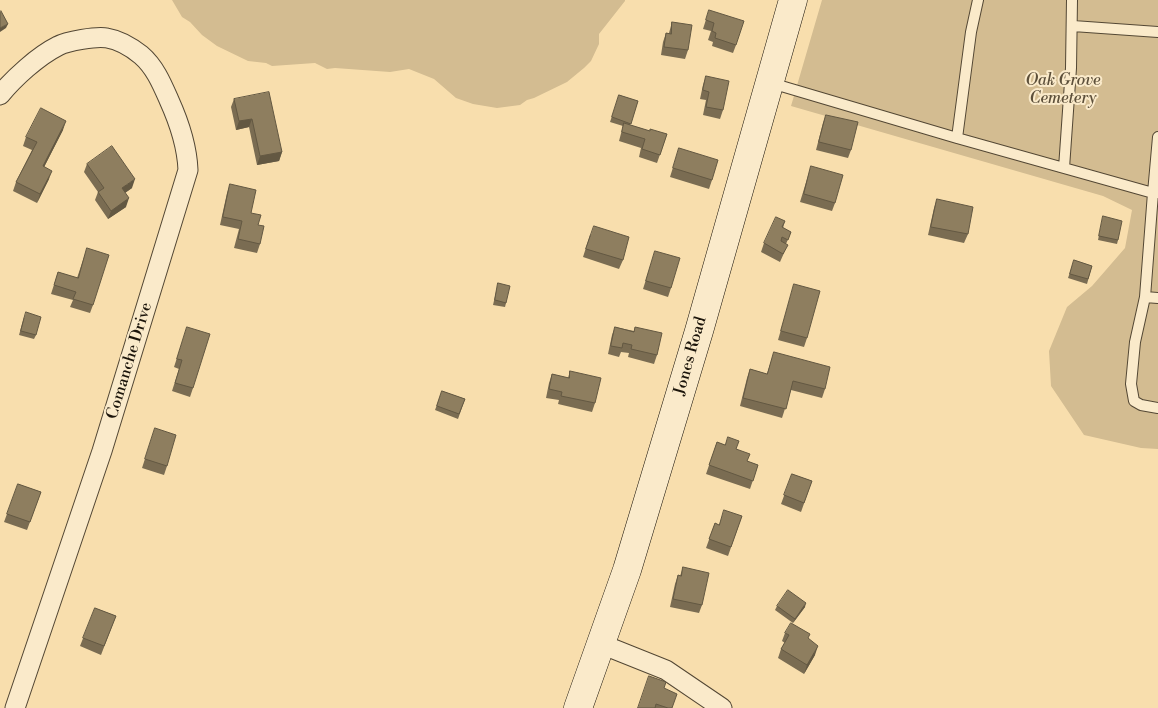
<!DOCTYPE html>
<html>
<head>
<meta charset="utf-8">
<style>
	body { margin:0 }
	canvas { display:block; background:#f8dead }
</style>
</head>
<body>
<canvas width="1158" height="708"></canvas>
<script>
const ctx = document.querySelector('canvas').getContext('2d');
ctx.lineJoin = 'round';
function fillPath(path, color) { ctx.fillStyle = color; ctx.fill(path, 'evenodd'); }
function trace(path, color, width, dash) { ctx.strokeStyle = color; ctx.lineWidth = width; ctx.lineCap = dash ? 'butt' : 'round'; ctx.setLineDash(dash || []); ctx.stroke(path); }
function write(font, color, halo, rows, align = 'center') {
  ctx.font = font + ' "Libre Bodoni",serif'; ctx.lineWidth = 4; ctx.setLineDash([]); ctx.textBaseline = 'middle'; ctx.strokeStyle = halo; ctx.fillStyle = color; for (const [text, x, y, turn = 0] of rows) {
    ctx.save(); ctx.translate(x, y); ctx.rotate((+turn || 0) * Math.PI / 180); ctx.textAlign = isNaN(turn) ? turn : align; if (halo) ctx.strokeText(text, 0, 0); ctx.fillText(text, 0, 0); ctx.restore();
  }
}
fillPath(new Path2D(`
	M172,0h453v1l-26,33v10l-8,17 -7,7 -17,14 -33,16 -7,2 -7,5 -23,3 -24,-4 -17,-6 -22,-19 -25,-10 -19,3 -55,-4 -8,1 -12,-6 -43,3 -6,-3 -18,-2 -31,-15 -15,-11 -12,-13 -8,-5z
	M822,0h336v449l-17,-1 -57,-13 -33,-49 -2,-35 18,-44 25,-21 33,-38 7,-38 -29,-14 -312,-90z`), '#d3bc91');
const lane = new Path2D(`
	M978,0l-7,32 -14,106 196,55 -8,104 -10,45 -4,42 3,17 7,4 17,3
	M1073,26l85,6
	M771,83l186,55
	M1064,168l7,-100 1,-68
	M1157,193h-4l5,-56
	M1145,297l13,1`);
const street = new Path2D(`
	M0,95c14,-17 38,-39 58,-49 9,-5 39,-10 49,-8 12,2 24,9 34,17 14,12 21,29 28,45 10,22 18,45 19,70l-86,281 -87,257
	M601,644l65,26 56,38`);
const secondary = new Path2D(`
	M578,708l49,-138 72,-239 94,-331`);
trace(lane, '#534734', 12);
trace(street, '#534734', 21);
trace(secondary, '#1c150b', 29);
trace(lane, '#faeaca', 10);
trace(street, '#faeaca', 19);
trace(secondary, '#faeaca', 28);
fillPath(new Path2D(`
	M709,10l27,35 -3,8 -21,-7 1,-4 -5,-2 3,-9 -8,-2z
	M672,22l16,28 -3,9 -24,-4 2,-13 3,-9h3z
	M706,76l17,34 -3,9 -17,-4 3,-15 -6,-1 3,-14z
	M619,95l19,6 -8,24 20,6 17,3 -10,29 -18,-6 2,-9 -22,-7 4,-15 -13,-4z
	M234,99l48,53 -3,9 -22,4 -8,-38 -13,3 -5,-23z
	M826,115l25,35 -3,8 -32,-8 7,-27z
	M63,130l-19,37 5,12 -12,24 -24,-12 3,-9 16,-32 -9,-4 3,-9z
	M679,148l33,32 -3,9 -39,-12z
	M87,164l45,24 -7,5 1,14 -18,12 -13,-19 3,-8 -14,-20z
	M811,166l24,37 -3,8 -32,-9z
	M230,184l28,41 2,19 -3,9 -23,-5 5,-19 -19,-4 7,-32z
	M937,199l31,35 -4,9 -36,-8 6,-27z
	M1103,216l15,24 -1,4 -19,-4z
	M785,221l-2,7 8,4 -5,12 -2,9 -4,9 -19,-10 3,-9z
	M590,235l33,25 -4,9 -36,-12z
	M87,248l6,57 -3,8 -20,-6 3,-7 -22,-6 7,-22 19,6z
	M655,251l16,37 -3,9 -25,-8z
	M1074,260l18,6 -5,18 -19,-6z
	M498,283l8,20 -1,4 -12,-2z
	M794,284l13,54 -3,9 -26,-7z
	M24,317l12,18 -2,4 -15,-4z
	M187,327l6,61 -3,9 -18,-6 7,-22 -5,-2z
	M615,327l19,4 1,-4 22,28 -3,9 -26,-7 1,-4 -8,-1 -2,5 -11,-3 4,-19z
	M774,352l51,37 -3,9 -31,-8 -9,28 -42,-12 7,-28 3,-9 17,5z
	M570,371l25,32 -3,9 -34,-8 1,-4 -13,-2 3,-15 3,-9 16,4z
	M442,391l23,8 -7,20 -23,-9z
	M155,428l12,38 -3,9 -22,-7z
	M717,442l19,7 11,12 11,4 -8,24 -44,-15z
	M792,474l20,7 -11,31 -20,-8z
	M18,484l23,8 -14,38 -23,-8z
	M742,516l-14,40 -22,-8 9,-25 4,2z
	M683,567l19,38 -3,8 -29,-6 5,-23 3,-9 2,1z
	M777,606l28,1 -12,16 -18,-13z
	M95,608l21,8 -15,39 -21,-9z
	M785,633l24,6 6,16 -11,19 -26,-16 3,-9 4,-6 -3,-2z
	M664,688l8,20h-34z`), '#7a6c52');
fillPath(new Path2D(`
	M8,24l-2,4 -6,4v-4z
	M252,119l-3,8 -13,3 3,-9z
	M66,121l-3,9 -23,45 3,-9z
	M282,152l-3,9 -22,4 3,-9z
	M52,171l-3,8 -12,24 3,-9z
	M135,179l-3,9 -13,9 3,-9z
	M129,198l-3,9 -18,12 3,-8z
	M806,603l-1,4 -12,16 2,-4z
	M818,646l-3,9 -11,19 3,-9z`), '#635842');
const building = new Path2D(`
	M709,10l35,11 -8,24 -21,-7 1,-5 -4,-2 2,-8 -8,-3z
	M1,11l7,13 -8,4v-16z
	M672,22l20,3 -4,25 -24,-3 2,-14 5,1z
	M706,76l23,5 -6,29 -17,-3 3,-15 -6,-2z
	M269,92l13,60 -22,4 -8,-37 -13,2 -5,-22z
	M619,95l19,6 -7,23 -19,-7z
	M41,108l25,13 -23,45 9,5 -12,23 -24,-12 21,-40 -11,-5z
	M826,115l32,7 -7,28 -32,-8z
	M624,123l26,8v-2l17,5 -7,21 -18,-6 3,-10 -23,-7z
	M112,146l23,33 -13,9 7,10 -18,13 -13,-19 6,-4 -17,-24z
	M679,148l39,12 -6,20 -39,-12z
	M811,166l32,9 -8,28 -31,-9z
	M230,184l26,6 -5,23 10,2 -3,10 6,1 -4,18 -22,-5 4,-18 -19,-4z
	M937,199l36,8 -5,27 -37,-7z
	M1103,216l19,5 -4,19 -19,-4z
	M776,217l9,4 -3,6 9,5 -3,8 -6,-3 -1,4 7,4 -5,9 -19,-11z
	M594,226l35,11 -6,23 -37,-11z
	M87,248l22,7 -16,50 -20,-6 3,-7 -22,-7 4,-13 20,6z
	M655,251l25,7 -9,30 -25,-7z
	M1074,260l18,6 -4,13 -18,-5z
	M498,283l12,3 -4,17 -11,-3z
	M794,284l26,7 -13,47 -26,-7z
	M26,312l15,5 -5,18 -15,-4z
	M187,327l23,7 -17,54 -18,-5 7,-23 -5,-1z
	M615,327l19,5 1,-5 27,6 -5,22 -26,-6 1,-4 -9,-2 -1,5 -11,-2z
	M774,352l56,15 -5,22 -32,-8 -7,28 -43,-11 7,-29 17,5z
	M570,371l31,7 -6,25 -34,-7 1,-4 -13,-3 3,-15 17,4z
	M442,391l23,8 -6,15 -22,-8z
	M155,428l21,7 -9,31 -22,-7z
	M728,437l11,4 -3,8 14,5 -3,7 11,4 -5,16 -44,-16 8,-23 8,3z
	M792,474l20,7 -8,22 -20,-8z
	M18,484l23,8 -11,30 -23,-8z
	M724,510l18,6 -11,31 -22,-8 6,-16 4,2z
	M683,567l26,6 -7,32 -29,-6 5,-24 3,1z
	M788,590l18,13 -11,16 -18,-13z
	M95,608l21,8 -12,30 -21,-8z
	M791,623l19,11 -2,4 10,8 -11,19 -26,-16 8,-14 -4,-2z
	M649,676l17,6 -2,6 13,6 -5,14h-4l-12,-4 -1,4h-17z`);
fillPath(building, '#8e7e5f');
trace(building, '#635842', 1);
write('italic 16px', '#5c4f3a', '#faeaca', [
	["Oak Grove",1063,81],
	["Cemetery",1063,99]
]);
write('16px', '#1c150b', '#faeaca', [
	["Jones Road",691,356,-74],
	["Comanche Drive",130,361,-73]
]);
</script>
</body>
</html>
